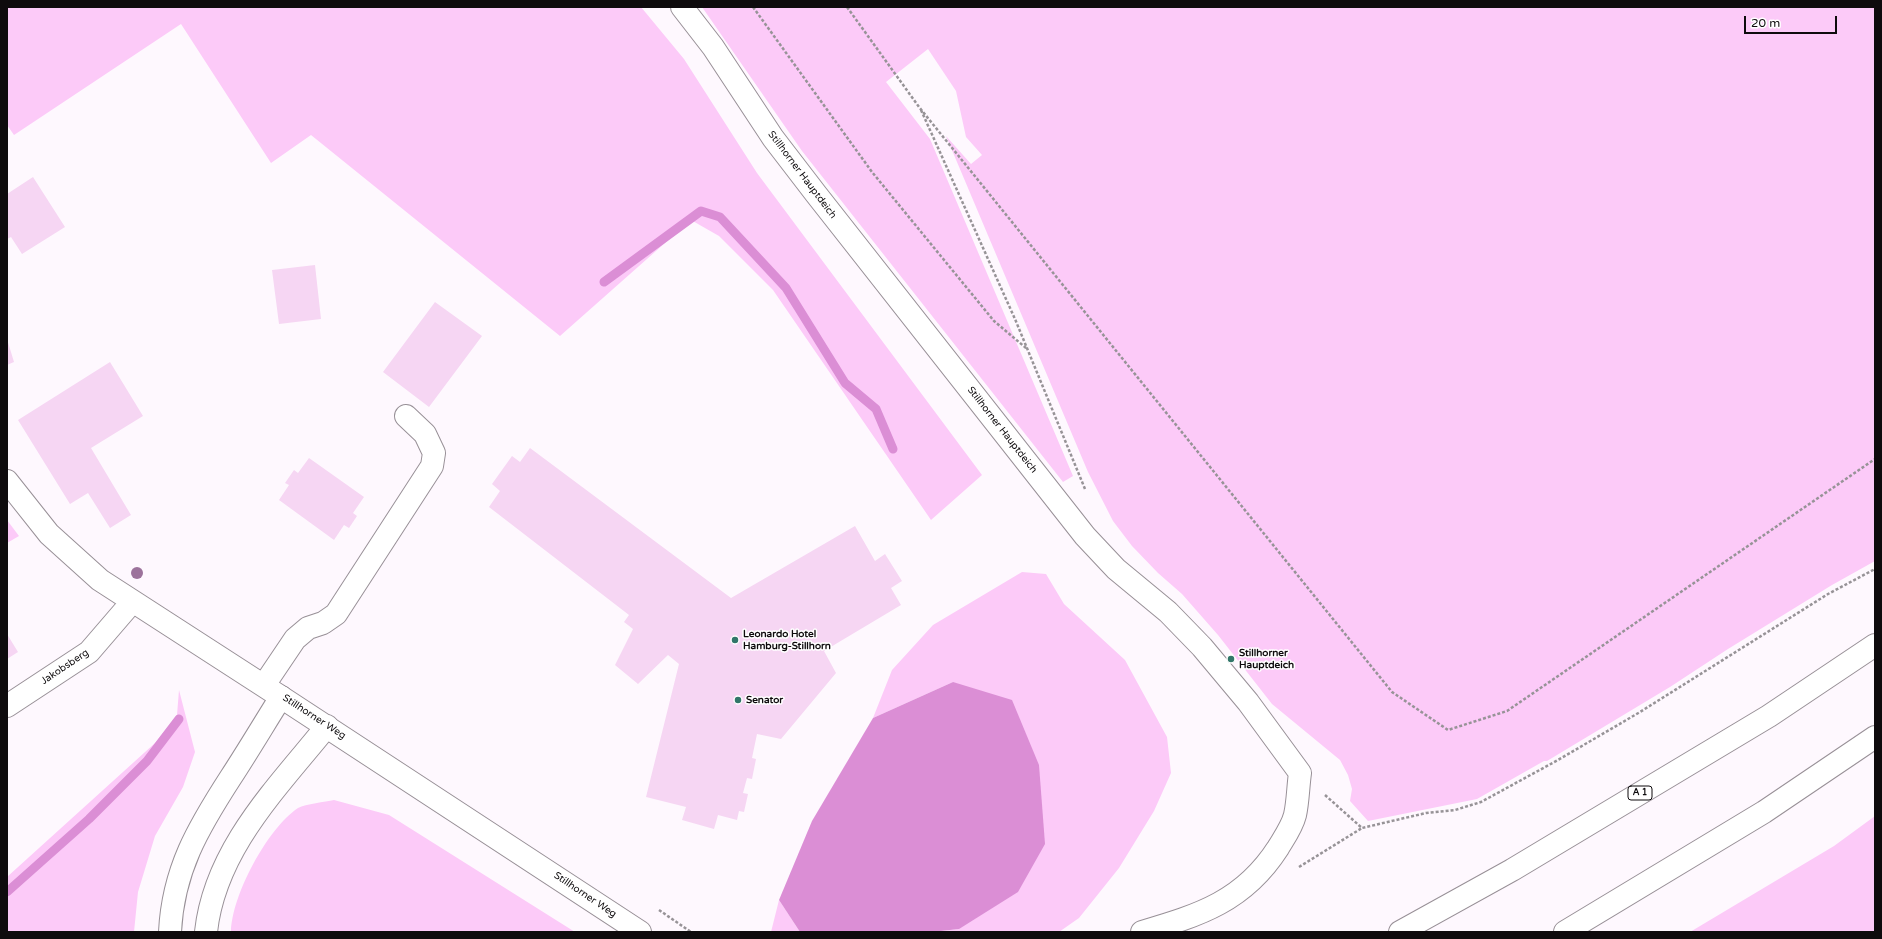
<!DOCTYPE html>
<html>
<head>
<meta charset="utf-8">
<style>
	body { margin:0 }
	#map { position:relative; width:1882px; height:939px; overflow:hidden; background:#fef8fe; font-family:"Varela Round",sans-serif }
	canvas { display:block }
	.frame { position:absolute; inset:0; border:8px solid #0e0b0d; pointer-events:none }
	.scale { position:absolute; left:1744px; top:16px; width:93px; height:18px; box-sizing:border-box; border:2px solid #0e0b0d; border-top:0; padding-left:5px; font-size:12px; line-height:14px; white-space:nowrap; color:#0e0b0d; -webkit-text-stroke:3px #fff; paint-order:stroke }
</style>
</head>
<body>
<div id="map">
<canvas width="1882" height="939"></canvas>
<div class="frame"></div>
<div class="scale">20 m</div>
</div>
<script>
const ctx = document.querySelector('canvas').getContext('2d');
ctx.lineJoin = 'round';
function fillPath(path, color) { ctx.fillStyle = color; ctx.fill(path, 'evenodd'); }
function trace(path, color, width, dash) { ctx.strokeStyle = color; ctx.lineWidth = width; ctx.lineCap = dash ? 'butt' : 'round'; ctx.setLineDash(dash || []); ctx.stroke(path); }
function write(font, color, halo, rows, align = 'center') {
  ctx.font = font + ' "Varela Round",sans-serif'; ctx.lineWidth = 3; ctx.setLineDash([]); ctx.textBaseline = 'middle'; ctx.strokeStyle = halo; ctx.fillStyle = color; for (const [text, x, y, turn = 0] of rows) {
    ctx.save(); ctx.translate(x, y); ctx.rotate((+turn || 0) * Math.PI / 180); ctx.textAlign = isNaN(turn) ? turn : align; if (halo) ctx.strokeText(text, 0, 0); ctx.fillText(text, 0, 0); ctx.restore();
  }
}
fillPath(new Path2D(`
	M7,7h634l43,52 73,114 225,302 -51,45 -158,-230 -54,-54 -28,-16 -131,116 -249,-201 -40,28 -90,-139 -167,111 -7,-10z
	M702,7h1173v554l-43,24 -104,64 -58,38 -123,74h-3l-67,38 -109,22 -18,-20 2,-12 -4,-14 -8,-15 -68,-56 -54,-69 -36,-41 -24,-21 -26,-27 -19,-25 -25,-49 -142,-336 25,28 11,-9 -16,-18 -10,-46 -28,-42 -42,33 44,57 143,337 -10,6 -261,-331z
	M7,520l12,16 -12,7z
	M1022,572l24,2 18,30 61,56 42,77 4,36 -17,38 -35,57 -40,50 -20,14h-127l27,-3 -6,-247 -80,36 19,-48 41,-45z
	M179,690l16,62 -12,35 -28,49 -17,56 -4,40h-127v-55l148,-134 22,-28z
	M334,800l55,15 186,117h-344c1,-37 36,-103 67,-124 8,-4 27,-6 36,-8z
	M1875,816v116h-185l144,-86z
	M779,900l21,32h-29z`), '#fccaf8');
fillPath(new Path2D(`
	M953,682l59,18 27,65 6,79 -27,48 -59,37 -27,3h-132l-21,-32 33,-79 61,-103z`), '#db8ed5');
trace(new Path2D(`
	M604,282l97,-71 19,6 66,71 59,95 31,26 17,40
	M7,892l82,-73 58,-58 32,-42`), '#db8ed5', 9);
fillPath(new Path2D(`
	M33,177l32,50 -43,27 -11,-17 -4,2v-45z
	M315,265l6,54 -42,5 -7,-54z
	M435,302l47,34 -53,71 -46,-35z
	M7,339l7,23 -7,3z
	M110,362l33,54 -52,32 40,67 -21,13 -22,-35 -18,11 -52,-84z
	M530,448l201,150 124,-72 20,35 10,-7 17,27 -11,7 10,17 -77,46 12,22 -55,66 -24,-5 -5,24 4,1 -4,20 -5,-1 -4,15 5,1 -4,18 -5,-1 -2,9 -19,-5 -4,14 -32,-9 4,-13 -40,-10 33,-133 -11,-9 -30,29 -23,-19 18,-36 -9,-7 5,-7 -140,-108 11,-16 -8,-7 20,-28 8,6z
	M309,458l55,39 -11,16 4,3 -8,12 -5,-3 -10,15 -55,-40 10,-15 -4,-2 9,-13 4,3z
	M7,634l11,18 -11,7z`), '#f6d6f3');
const minor = new Path2D(`
	M682,7l31,40 60,91 43,56 269,342 31,33 52,43 34,35 46,55 52,71c-2,14 -2,29 -5,42 -3,12 -11,23 -17,33 -34,53 -78,67 -136,84
	M7,481l42,53 51,46 181,117
	M264,685l31,-46 13,-11 15,-5 13,-9 96,-148 2,-13 -9,-19 -19,-18
	M7,706l82,-54 43,-50`);
const major = new Path2D(`
	M281,697l359,235`);
const highway = new Path2D(`
	M170,932c3,-62 28,-104 61,-155 17,-26 33,-53 50,-80
	M206,932c9,-83 71,-144 121,-206
	M1400,932l112,-62 257,-154 106,-71
	M1565,932l199,-120 111,-75`);
trace(minor, '#989097', 24);
trace(major, '#989097', 24);
trace(highway, '#989097', 24);
trace(new Path2D(`
	M753,7l119,165 122,149 32,27
	M847,7l72,100 473,585 56,38 59,-19 368,-252
	M921,110l94,209 70,170
	M1325,795l37,33 64,-15 29,-3 26,-8 77,-42 82,-48 188,-118 47,-25
	M1299,867l63,-39
	M659,910l32,22`), '#979397', 2.5, [3, 2]);
trace(minor, '#fff', 22);
trace(major, '#fff', 22);
trace(highway, '#fff', 22);
ctx.fillStyle = '#9c729b';
for (const [x, y] of [
	[137,573]
]) { ctx.beginPath(); ctx.arc(x, y, 6, 0, 2 * Math.PI); ctx.fill(); }
for (const [x, y, r, color] of [
	[735,640,4,"#317669"],
	[1231,659,4,"#317669"],
	[738,700,4,"#317669"]
]) { const dot = new Path2D(); dot.arc(x, y, r, 0, 2 * Math.PI); ctx.fillStyle = color; ctx.fill(dot); trace(dot, '#fff', 1.5); }
for (const [x, y, w] of [
	[1640,793,24]
]) { const box = new Path2D(); box.roundRect(x - w / 2, y - 7, w, 14, 3); ctx.fillStyle = '#fff'; ctx.fill(box); trace(box, '#0e0b0d', 1); }
write('bold 9px', '#0e0b0d', null, [
	["A 1",1640,793]
]);
write('10px', '#0e0b0d', '#fff', [
	["Stillhorner Hauptdeich",802,175,53],
	["Stillhorner Hauptdeich",1002,430,52],
	["Jakobsberg",65,667,-34],
	["Stillhorner Weg",314,717,33],
	["Stillhorner Weg",585,895,34]
]);
write('bold 10px', '#0e0b0d', '#fff', [
	["Leonardo Hotel",743,634],
	["Hamburg-Stillhorn",743,646],
	["Stillhorner",1239,653],
	["Hauptdeich",1239,665],
	["Senator",746,700]
], 'left');
</script>
</body>
</html>
